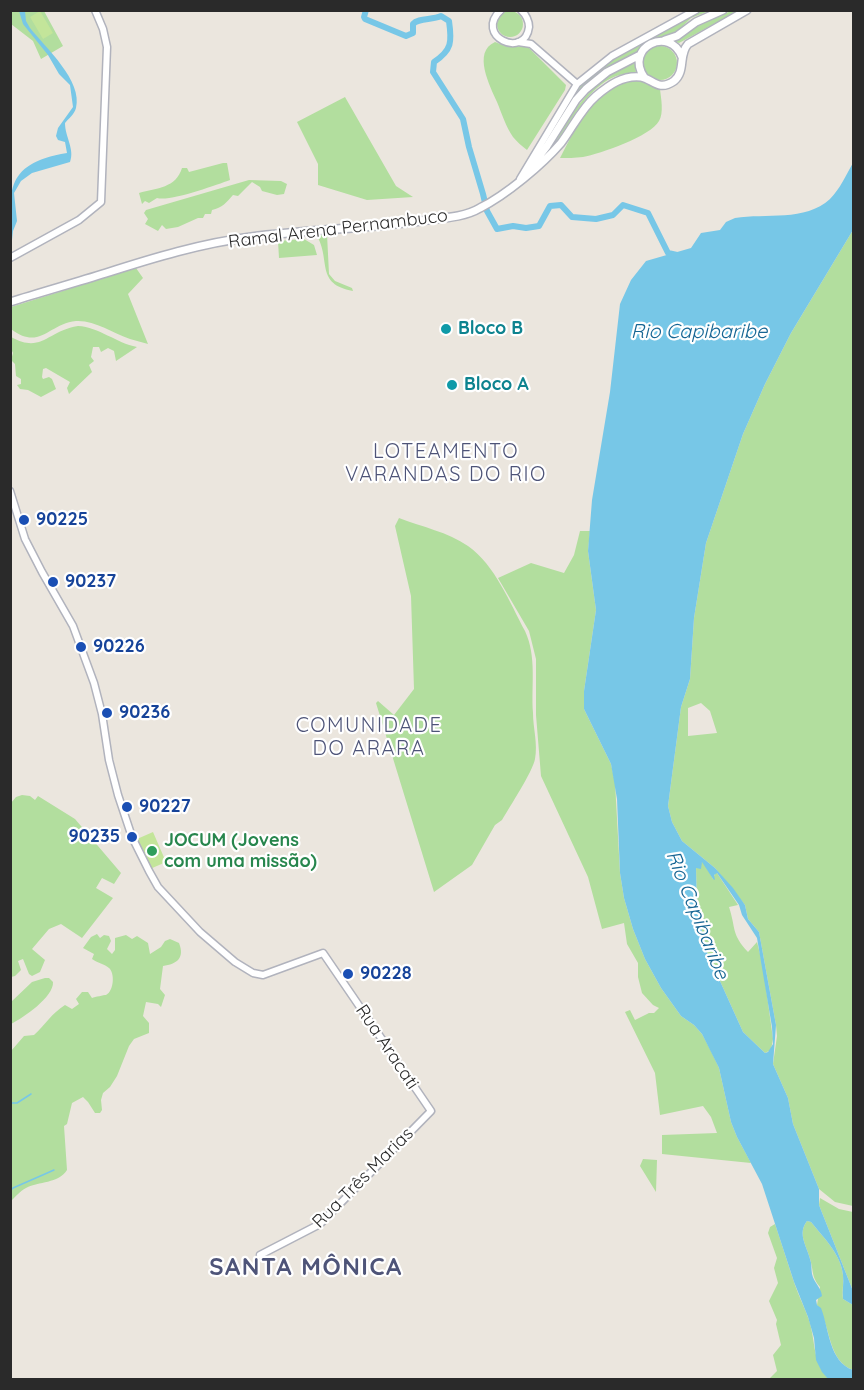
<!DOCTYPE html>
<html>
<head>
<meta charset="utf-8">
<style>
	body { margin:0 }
	#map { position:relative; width:864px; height:1390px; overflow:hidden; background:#ebe6de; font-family:Quicksand,sans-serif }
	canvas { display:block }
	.frame { position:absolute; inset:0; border:12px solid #2a2a2a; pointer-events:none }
</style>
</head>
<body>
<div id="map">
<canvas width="864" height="1390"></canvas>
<div class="frame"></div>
</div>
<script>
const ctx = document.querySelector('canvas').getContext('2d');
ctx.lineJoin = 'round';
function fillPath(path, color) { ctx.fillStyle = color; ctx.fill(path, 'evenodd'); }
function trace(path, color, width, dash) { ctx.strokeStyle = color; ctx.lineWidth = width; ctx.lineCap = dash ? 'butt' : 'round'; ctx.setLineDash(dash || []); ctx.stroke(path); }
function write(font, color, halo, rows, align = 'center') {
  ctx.font = font + ' Quicksand,sans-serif'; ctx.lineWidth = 4.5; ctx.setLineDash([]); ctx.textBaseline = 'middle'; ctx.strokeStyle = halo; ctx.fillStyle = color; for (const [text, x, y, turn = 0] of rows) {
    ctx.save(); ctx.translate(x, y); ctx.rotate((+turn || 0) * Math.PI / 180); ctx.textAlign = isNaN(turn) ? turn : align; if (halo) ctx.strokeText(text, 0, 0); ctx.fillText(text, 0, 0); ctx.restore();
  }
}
fillPath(new Path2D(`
	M497 24a13 13 0 1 1 26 0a13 13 0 1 1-26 0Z
	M11,11h33l19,35 -22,13 -8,-18 -22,-17z
	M698,11h11l-18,7 -12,12 -12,8h-12l-13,7 -4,9 -41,21 -27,27 -21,36 -4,3c10,-16 19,-37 32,-52 32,-36 80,-55 121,-78z
	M732,11h6l-59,32 -3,-1c20,-20 31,-22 56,-31z
	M495,42l13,5 19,-1 39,39 -1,5 -38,60c-5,-4 -10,-8 -14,-13 -7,-10 -11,-23 -16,-35 -7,-16 -25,-50 -2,-60z
	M643 63a17 17 0 1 1 34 0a17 17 0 1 1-34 0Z
	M635,63l1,10c-43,-2 -63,48 -85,77 22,-39 39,-71 84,-87z
	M638,79l22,10c1,9 4,24 -1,32 -8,15 -59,33 -76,36 -8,1 -16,1 -23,1l20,-39 12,-16 24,-18 11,-5z
	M345,97l51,89 17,11 -46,3 -49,-15v-21l-21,-42z
	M223,163h4l3,17c-14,5 -60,22 -73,18l-8,5 -4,-2 -3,3 -3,-11c18,-5 37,-5 43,-25h5l2,4z
	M249,180l32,1 6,3 -3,10 -7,1 -15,-4 -2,-4 -8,-5 -14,14 -5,-1c-6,7 -11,13 -21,15l-1,4h-6l-2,4h-5l-20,9 -12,2 -4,-4 -4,6 -13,-7 3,-5 -4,-6 2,-3z
	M853,230v976l-18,-4 -16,-13 -26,-65 -5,-26 -15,-34 4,-28 -1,-11 -17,-93 -11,-13 -3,-14 -30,-37 -33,-27 -10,-19 -4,-16 13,-99 9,-28 4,-61 12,-75 37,-109 22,-50 26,-51zM701,703l9,8 7,22 -29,3v-28z
	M327,234l2,40 6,7 17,7 1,3c-38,-7 -22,-31 -36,-55z
	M304,239l10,6 3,10 -38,3 -1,-17z
	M136,268l7,10 -15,16 20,50c-6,-2 -12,-3 -18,-5 -18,-6 -35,-19 -54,-18 -28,3 -36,30 -65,8v-22z
	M78,326c21,1 38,17 59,21l-21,14 -2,-10 -6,-3 -7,4 -2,-5h-6l-2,10 3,4 -5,4 3,7 -23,22 -2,-6 3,-6 -24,-14 -3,1 -1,8 1,2 6,-2 3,2 4,10 -15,8 -13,-7 -8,-1 -3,-4 4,-1v-5l-5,-3 -1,-12 -4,-4 2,-7 -2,-4v-12c31,17 36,-6 67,-11z
	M399,518c23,9 49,14 69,28 27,19 42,57 57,85 12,26 6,54 8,82 0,15 5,31 2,46 -2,12 -26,49 -33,61l-7,5 -23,40 -38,27 -58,-189 2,-2 16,14 20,-26 -3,-93 -16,-70z
	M580,531h10l-2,20 8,59 -12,81v18l27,55 4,18 5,91 4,25 9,31 12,30 16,29 20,28 13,9 8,9 9,17 8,17 12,54 6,15 14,26 -89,-9v-19l55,-2 -6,-16 -8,-11 -43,9 -5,-42 -30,-61 5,-2 5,10 14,-7h5l5,-5 -6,-3 -11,-12 -4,-16v-14l-11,-19 -3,-21 -22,6 -14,-52 -47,-101 -5,-61v-56l-7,-28 -31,-53 33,-15 33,10 10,-18z
	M22,795l8,1 5,4 3,-4 37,23 46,54 -7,11 -12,-6 -6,10 17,10 -31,40 -21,-14 -12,5 -17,20 13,11 -5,12 -8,4 -3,-2 -6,-15 -5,2 3,9 -6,6 -4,1v-174l5,-6z
	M702,862h2l9,17 2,-6h2l21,32 -9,2c7,21 2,27 19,45l9,-10 6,24 10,73 -2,11 -6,3 -22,-21 -37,-82 -9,-41 -1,-42z
	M97,934l3,4 4,-3 5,1 2,5 -4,8 5,5 3,-4v-12l11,-3 6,4 5,-3 11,7 2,11 11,-7 4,-6 5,-2 9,4c6,15 -2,21 -16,23l-3,23 5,6 -4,12 -3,-3 -12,-2 -3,14 6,7v10l-15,6 -5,7 -12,30 -7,11 -7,6 -2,7 1,10 -2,3h-5l-7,-11 -5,-5 -11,6 -5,21 -3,2 3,44c-9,14 -28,11 -41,18 -6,3 -11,9 -15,13v-150l13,-15 10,-1c11,-10 18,-22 31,-30l7,4 7,-5 -3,-5 6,-7h6l4,6c3,-1 12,-3 14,-3 8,-4 9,-22 3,-27 -4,-4 -12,-5 -17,-9l2,-5 -11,-6 8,-11z
	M45,978h4l4,4c1,15 -30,36 -42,42v-22l21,-20z
	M643,1159l14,1 -1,32 -16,-26z
	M820,1198l19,11 14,3v79l-34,-86z
	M807,1221l4,1c12,15 30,32 32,53 1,7 -1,15 0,24l10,6v65c-26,-9 -22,-46 -36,-65l3,-18c-9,-11 -6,-15 -10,-28 -3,-13 -13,-25 -3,-38z
	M775,1224c7,20 13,41 20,61 4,12 10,23 14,35 7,22 3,42 20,59l-59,-1 7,-7 -4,-16 8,-10 -5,-21 1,-4 -8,-19 9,-18 -4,-15 3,-10 -9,-25 2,-6z`), '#b2de9e');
fillPath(new Path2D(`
	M40,11l13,22 -10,6 -13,-22z
	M153,832l13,30 -16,7 -13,-30z`), '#c3e59a');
fillPath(new Path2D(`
	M19,11h6l1,10 4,7c16,20 53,53 46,80 -2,7 -7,10 -11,15 0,14 10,26 5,39l-38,11 -11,8 -7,12 3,28 -4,10 -2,18c-1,-55 -10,-85 56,-96l-2,-11 -7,-2 -2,-4 2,-8 15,-21 -3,-22 -11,-11 -11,-19 -25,-31z
	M853,163v67l-62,103 -26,51 -22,50 -37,109 -12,75 -4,61 -9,28 -13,99 4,16 10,19 33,27 18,20 12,17 3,14 11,13 17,93 -3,39 15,34 5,26 26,65v16l34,86v14l-10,-6c-1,-8 1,-16 0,-24 -2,-21 -20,-38 -32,-53l-4,-1c-10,13 0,25 3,38 2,5 1,10 2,15 2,9 9,13 10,22l-6,4 1,5 4,3c8,20 8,54 32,62v9l-24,1 -7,-8 -6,-12 -2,-22 -6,-21 -14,-35 -32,-98 -25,-47 -6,-15 -12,-54 -17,-34 -8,-9 -13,-9 -20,-28 -16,-29 -12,-30 -9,-31 -4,-25 -3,-74 -6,-35 -27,-55v-18l12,-81 -8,-59 4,-51 18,-108 10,-88 11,-24 15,-19 45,-13 10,-15 19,-3 6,-8 9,-4c31,-5 70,4 95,-19 10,-10 16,-24 23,-36zM702,862l11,17 2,1 -1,-5 3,-2 22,32 3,10 15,23 15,89 1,17 -5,8 -3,1 -22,-21 -37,-82 -9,-41 -1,-41 5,1z`), '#77c7e7');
trace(new Path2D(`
	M10,1103h7l14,-9
	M10,1191l3,-3 41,-18`), '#77c7e7', 1.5);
trace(new Path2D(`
	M366,10l-2,7 1,2 41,17 7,-3v-9c5,-6 19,-4 28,-8l8,5c3,21 3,29 -15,41l-1,10 30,47 6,28 14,47 4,17 10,18 16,-3 13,2 13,-2 11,-20 11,-1 11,12 24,2 17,-4 10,-10 25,8 20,40 9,2`), '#77c7e7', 6);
const tertiary = new Path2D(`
	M501,10c-28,26 24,50 28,17 0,-7 -3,-12 -8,-17
	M518,42l13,2 46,40
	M520,179l57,-95 35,-28 84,-46
	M10,258l69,-38 22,-18 6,-155 -4,-18 -8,-19
	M10,491l15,48 17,33 31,54 21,57 8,31 7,46 9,35 14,42 17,34 9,16 42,45 35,30 18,11 10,2 60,-22 108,158 -111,113 -60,31`);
const secondary = new Path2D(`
	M665,40l12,-4 19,-14 27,-12
	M644,77c-20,-30 26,-52 38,-20
	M529,169l18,-23 29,-46 10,-11 21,-17 33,-17
	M10,302c32,-10 64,-19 96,-29 47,-15 96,-30 145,-36 59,-8 118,-8 176,-17 18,-2 38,-3 53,-12 26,-13 62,-43 81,-65 12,-16 20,-34 35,-47 13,-11 27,-21 45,-19 12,2 17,15 33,4 12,-10 4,-26 14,-37l59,-34`);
trace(tertiary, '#b1b3bd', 9);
trace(secondary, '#b1b3bd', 10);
trace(tertiary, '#fff', 6);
trace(secondary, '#fff', 7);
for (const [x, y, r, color] of [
	[446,329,6,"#0f9aa8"],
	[452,385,6,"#0f9aa8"],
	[24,520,6,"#1a4fb4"],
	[53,582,6,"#1a4fb4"],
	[81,647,6,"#1a4fb4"],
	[107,713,6,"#1a4fb4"],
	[127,807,6,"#1a4fb4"],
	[132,837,6,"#1a4fb4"],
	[152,851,6,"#2e9e5b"],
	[348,974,6,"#1a4fb4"]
]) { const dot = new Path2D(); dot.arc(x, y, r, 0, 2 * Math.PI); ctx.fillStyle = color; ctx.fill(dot); trace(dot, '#fff', 2); }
write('18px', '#2a2a2a', '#fff', [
	["Ramal Arena Pernambuco",338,229,-7],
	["Rua Aracati",387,1047,56],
	["Rua Três Marias",363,1178,-45]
]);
write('bold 18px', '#0d838f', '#fff', [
	["Bloco B",458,329],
	["Bloco A",464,385]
], 'left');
write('bold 18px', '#164399', '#fff', [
	["90225",36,520],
	["90237",65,582],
	["90226",93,647],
	["90236",119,713],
	["90227",139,807],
	["90235",120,837,"right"],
	["90228",360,974]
], 'left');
write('bold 18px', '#27864d', '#fff', [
	["JOCUM (Jovens",164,841],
	["com uma missão)",164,862]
], 'left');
write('italic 20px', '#166593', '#fff', [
	["Rio Capibaribe",699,332],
	["Rio Capibaribe",697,915,68]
]);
ctx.letterSpacing = '1.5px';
write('20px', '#4e5478', '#fff', [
	["LOTEAMENTO",446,452],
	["VARANDAS DO RIO",446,475],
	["COMUNIDADE",369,726],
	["DO ARARA",369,749]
]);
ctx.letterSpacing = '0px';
ctx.letterSpacing = '1.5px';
write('bold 24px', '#4e5478', '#fff', [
	["SANTA MÔNICA",306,1268]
]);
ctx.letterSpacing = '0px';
</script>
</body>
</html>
